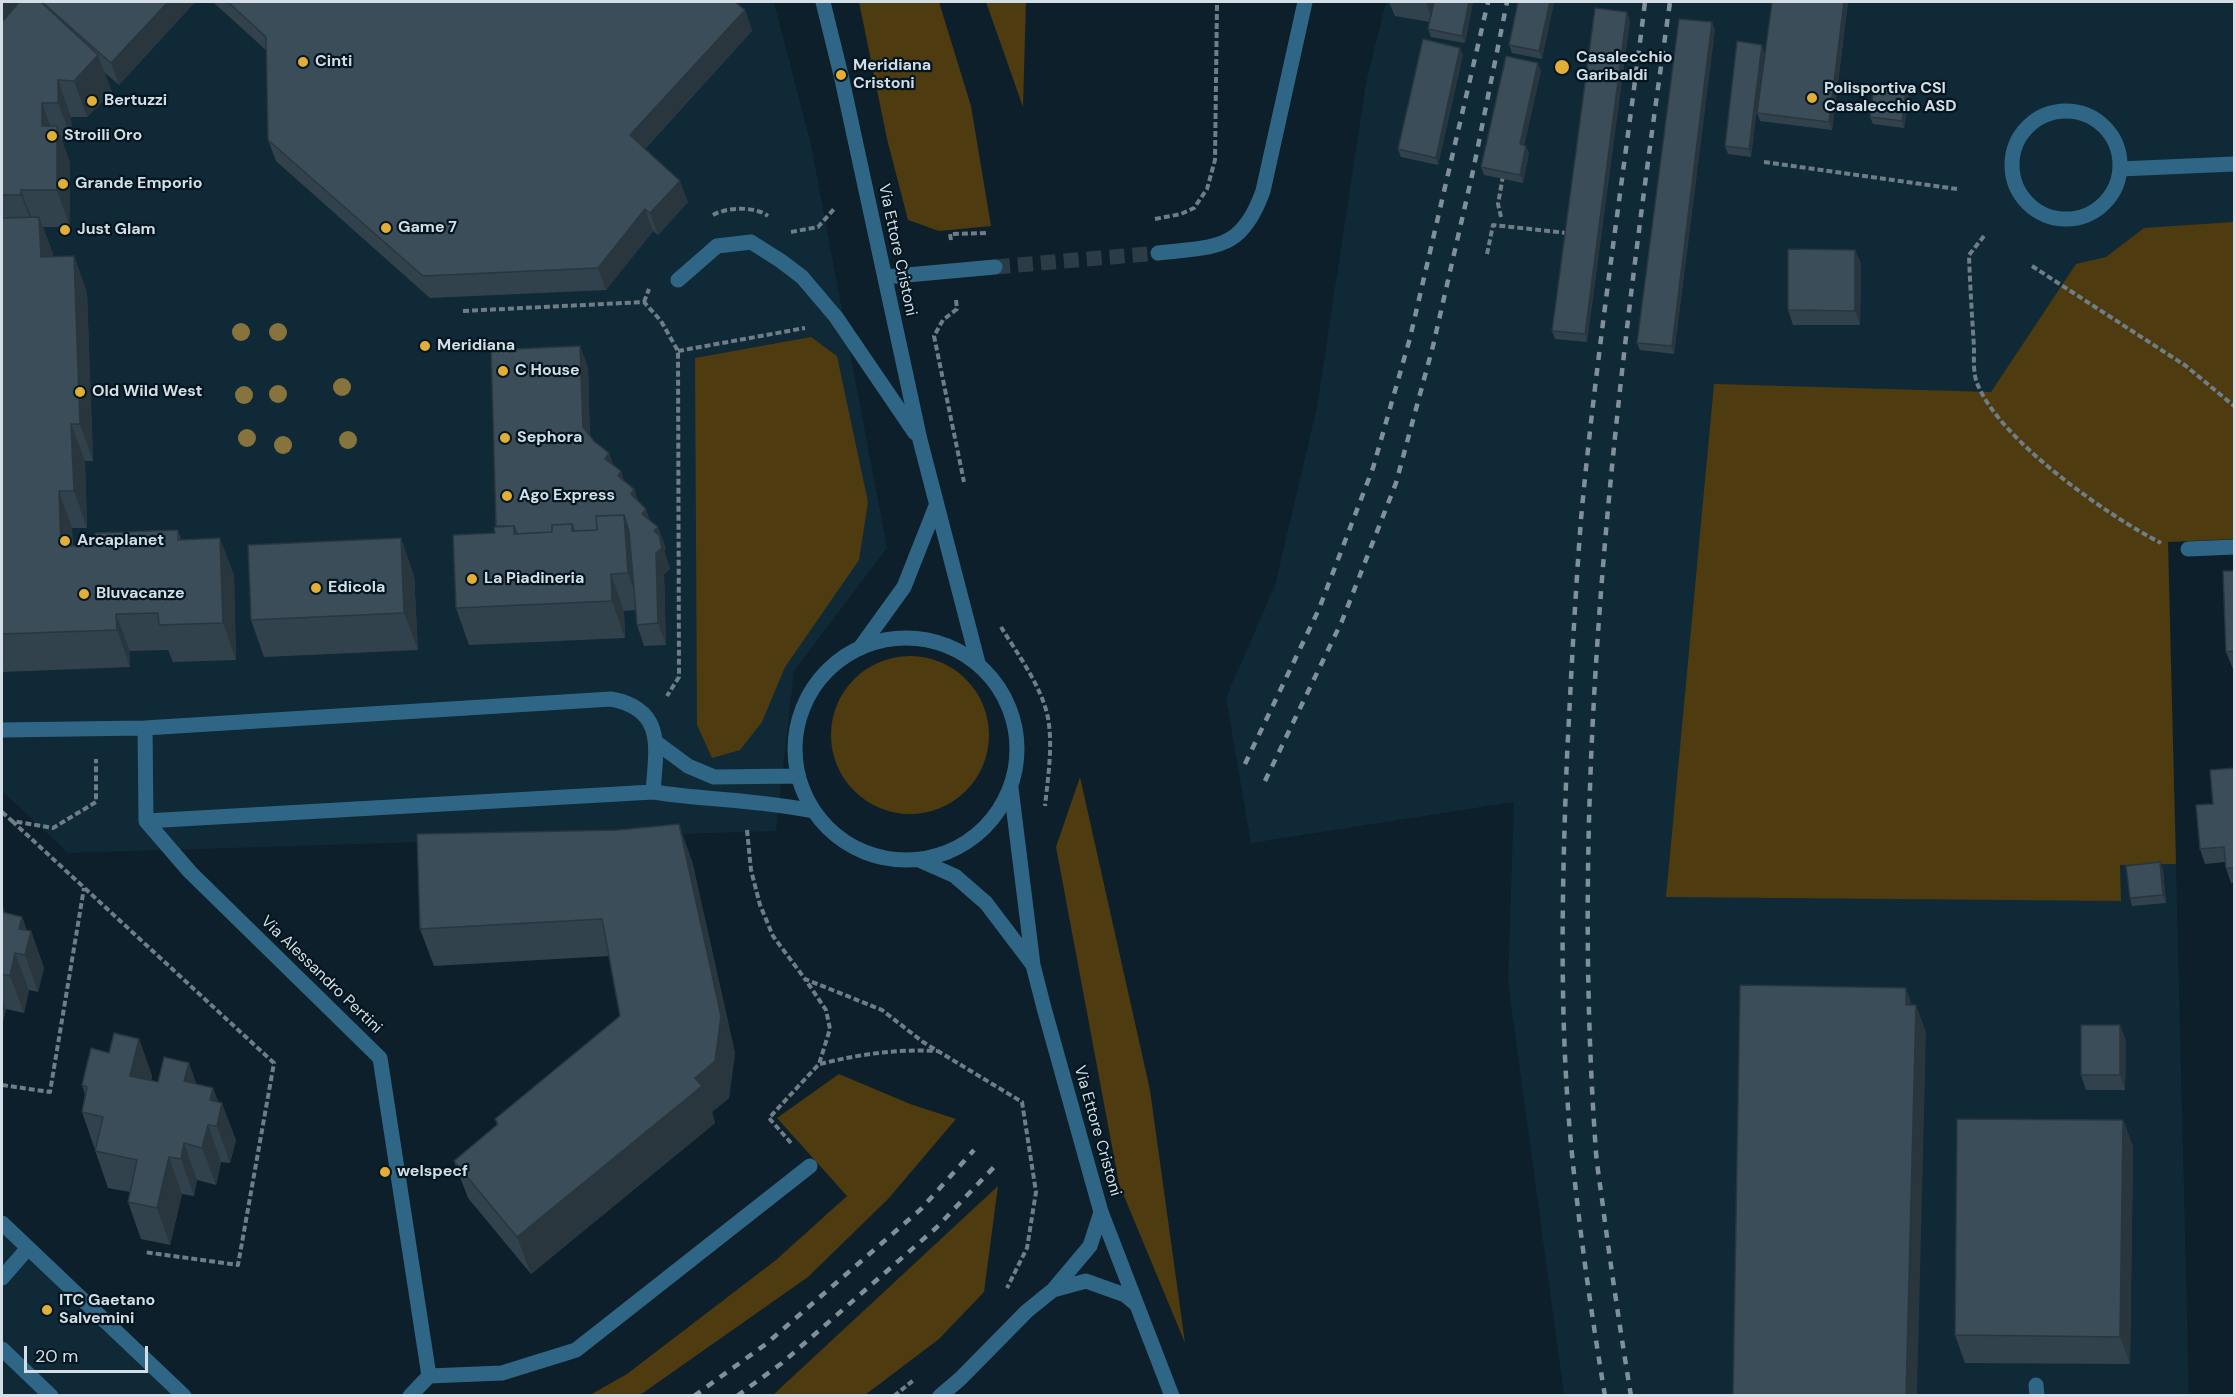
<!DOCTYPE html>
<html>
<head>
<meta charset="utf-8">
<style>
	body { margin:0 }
	#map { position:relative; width:2236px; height:1397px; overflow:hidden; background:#0d1f2a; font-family:"DM Sans",sans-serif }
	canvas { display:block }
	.frame { position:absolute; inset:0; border:3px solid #d3dee6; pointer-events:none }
	.scale { position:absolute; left:24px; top:1346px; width:124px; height:27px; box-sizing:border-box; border:3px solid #d3dee6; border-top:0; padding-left:8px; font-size:18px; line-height:21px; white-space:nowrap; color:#d3dee6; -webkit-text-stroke:4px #041620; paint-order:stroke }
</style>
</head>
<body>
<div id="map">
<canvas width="2236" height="1397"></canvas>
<div class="frame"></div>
<div class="scale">20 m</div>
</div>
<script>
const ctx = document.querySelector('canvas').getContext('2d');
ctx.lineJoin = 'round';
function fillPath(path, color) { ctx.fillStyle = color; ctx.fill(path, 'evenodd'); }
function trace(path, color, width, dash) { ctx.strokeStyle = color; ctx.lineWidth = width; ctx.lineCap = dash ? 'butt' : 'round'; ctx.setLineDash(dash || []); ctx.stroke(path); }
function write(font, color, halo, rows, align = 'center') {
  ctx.font = font + ' "DM Sans",sans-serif'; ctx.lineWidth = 4.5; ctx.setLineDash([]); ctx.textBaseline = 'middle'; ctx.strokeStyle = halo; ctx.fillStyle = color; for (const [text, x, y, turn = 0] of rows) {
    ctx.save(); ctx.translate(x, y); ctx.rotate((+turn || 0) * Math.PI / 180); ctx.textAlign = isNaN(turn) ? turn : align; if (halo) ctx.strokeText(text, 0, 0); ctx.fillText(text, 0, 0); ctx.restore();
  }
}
fillPath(new Path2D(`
	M2,2h772l37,143 76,403 -93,123 -18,160 -708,22 -66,-62z
	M1386,2h848v537l-66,3 21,853h-625l-56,-413 6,-180 -263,41 -25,-145 49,-113 42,-178 49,-324z
	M2,1224l182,171h-182z`), '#0f2937');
fillPath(new Path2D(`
	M859,2h80l32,104 20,120 -52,5 -31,-11 -21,-81z
	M986,2h40l-3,105z
	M2234,222v317l-66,3 8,322 -56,1 1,36 -455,-4 48,-513 277,8 85,-128 30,-7 38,-29z
	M811,337l26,19 31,146 -9,58 -74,107 -23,55 -22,28 -28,8 -15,-33 -2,-367z
	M831 735a79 79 0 1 1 158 0a79 79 0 1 1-158 0Z
	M1080,777l70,313 35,253 -66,-159 -63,-337z
	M839,1074l71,30 46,15 -68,80 -80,78 -168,118h-50l37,-21 149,-114 71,-64 -70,-78z
	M998,1186l-14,106 -45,47 -74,56h-92z`), '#4e3b0f');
trace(new Path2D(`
	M995,267l163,-14`), '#2b3c46', 15, [15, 8]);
trace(new Path2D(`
	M1764,162l193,27
	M713,215c14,-8 42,-9 55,1
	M1501,217l-3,-13 5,-28
	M1155,219l26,-5 13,-6 13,-19 8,-29 2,-158
	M791,232l27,-5 16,-18
	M1984,236l-15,19c1,30 3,61 5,92 0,11 -1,26 3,36 22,57 131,133 184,160
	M951,240l-1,-6 37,-1
	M1487,254l6,-29 74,8
	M2032,266l154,100 48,40
	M956,300l1,9 -14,11 -9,16 30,146
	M644,302l5,-13
	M463,311l181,-9 17,19 17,30 1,326 -12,19
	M678,351l127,-23
	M1001,627c16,26 41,60 47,91 5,28 0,59 -3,88
	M2,812l10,9 41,7 43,-26v-43
	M12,821l262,242 -36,202 -94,-13
	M747,830l4,40 9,35 13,31 32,43 77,31 41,32 99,60 14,90 -9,56 -20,40
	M820,1064c40,-10 76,-15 117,-13
	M2,1085l48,7 34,-204
	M791,1143l-22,-25 50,-54 11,-35 -4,-19 -21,-31
	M894,1396l21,-17`), '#6e7d86', 4, [6, 3]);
trace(new Path2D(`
	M823,2l18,73 79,365 58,223
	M2012 165a54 54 0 1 1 108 0a54 54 0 1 1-108 0Z
	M2120,169l114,-5
	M1158,253c56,-7 83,0 105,-62l42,-189
	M885,277l110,-10
	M678,280l39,-34 34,-4 30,19 21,16 34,40 79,116
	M2188,549l46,-2
	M795 749a111 111 0 1 1 222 0a111 111 0 1 1-222 0Z
	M860,648l44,-61 32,-81
	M145,728l1,93 507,-29c53,8 107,8 160,19
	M2,730l143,-2 466,-29c55,10 45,50 42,93
	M657,743l31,23 26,11 84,-1
	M1011,788l22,177 11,43 57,204 71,184
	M146,821l44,51 190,186 49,318 -19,20
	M919,860l36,16 31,27 47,62
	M2,1223l182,173
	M2,1278l26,-30
	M1053,1290l37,-44 11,-34
	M2,1349l49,47
	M429,1376l73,-3 74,-23 234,-184
	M2036,1385l1,11
	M940,1396l20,-17 67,-68 26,-21 33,-9 39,14 11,9`), '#306685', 15);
trace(new Path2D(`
	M1245,764l74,-155 54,-141 37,-130 78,-336
	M1265,781l77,-160 54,-138 37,-137 40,-175 34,-169
	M694,1396l72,-52 155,-135 53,-59
	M737,1396l45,-33 154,-135 59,-62
	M1605,1396c-14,-84 -26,-168 -34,-252 -12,-128 -9,-258 -4,-387 4,-79 8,-159 14,-238 16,-173 43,-345 64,-517
	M1631,1396c-10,-61 -19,-121 -27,-181 -3,-26 -8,-52 -9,-77 -26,-380 22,-761 75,-1136`), '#818f99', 4.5, [8, 8]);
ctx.fillStyle = '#87733c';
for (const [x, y] of [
	[241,332],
	[278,332],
	[342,387],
	[278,394],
	[244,395],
	[247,438],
	[348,440],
	[283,445]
]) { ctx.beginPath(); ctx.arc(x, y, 9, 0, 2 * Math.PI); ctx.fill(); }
fillPath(new Path2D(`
	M2,2h193l-76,83 -15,-13 8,20 -25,25h-16l1,23h-10l8,23v64h-27l10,27v3l21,-1 13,37 6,168h-8l2,67h-15l1,18 22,-1 83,-15 3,10 53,35 2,85 -63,2 -5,-12 -38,1v16l-128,5z
	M213,2h522l10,8 7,21 -107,118 43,53 -30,33 -5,-4 -47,59 -176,8 -154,-137 -8,-21 -1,-89z
	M1389,2h84l-8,41 -34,-6 -3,-8 2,-7 -35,-6z
	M1518,2h36l-12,57 -30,-6 -3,-8z
	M1772,2h76l-16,128 -72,-9 -3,-8z
	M1630,20l-43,322 -32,-3 -3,-8z
	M1715,29l-41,325 -34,-4 -3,-7z
	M1764,52l-13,105 -23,-3 -3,-8z
	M1463,55l-25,110 -37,-8 -3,-8z
	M1541,71l-17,74 5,8 -6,30 -39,-8 -3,-8z
	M1906,90l3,7 -5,31 -31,-4 -3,-7z
	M1855,250l6,14 -1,61h-67l-5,-15z
	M580,346l8,22 2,68 24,30 7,5 3,10 10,8 4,12 28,47 -2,2 6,19 -6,5 2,71 -22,1 -7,-21 -1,-15 -12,1 1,27 -156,7 -13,-37 39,-75 1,-7z
	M414,575l4,75 -154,7 -13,-37z
	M2235,651v23l-9,-22z
	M2235,768v115h-4l-5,-15 -1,-6 -20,2 -5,-15 13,-45z
	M692,861l43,192 -6,45 -17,14 3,11 -184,151 -63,-76 -14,-37 43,-36 -2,-6 125,-103 -11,-60 -175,10 -14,-37z
	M2160,862l3,8 3,33 -34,3 -2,-8z
	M2,904l3,9 17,4 5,14h4l13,37 -6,24 -9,-2 -5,23 -18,-4 -4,16z
	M139,1039l13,37 -1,5 7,1 31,-19 7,21 17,4 5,14 18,38 -6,23 -9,-1 -5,23 -19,-5 -3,16 -12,-2 -12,51 -29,-6 -13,-37 2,-10 -22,-4 -26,-76 3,-17 -3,-10 27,-32z
	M2126,1040l-1,50h-39l-5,-15z
	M2123,1120l10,27 -3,217 -165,-1 -10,-28z`), '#32424d');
fillPath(new Path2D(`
	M2,2h24l-24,31z
	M168,2h27l-76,83 -8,-22z
	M1426,2h12l-5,21z
	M1469,2h4l-8,41 -3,-7z
	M1550,2h4l-12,57 -3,-8z
	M1844,2h4l-16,128 -3,-8z
	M745,10l7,21 -114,125 -8,-21z
	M1627,12l3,8 -43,322 -2,-8z
	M1712,22l3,7 -41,325 -2,-8z
	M1762,45l2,7 -13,105 -2,-8z
	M1460,48l3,7 -25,110 -2,-7z
	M98,55l14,37 -25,25 -13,-36z
	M1538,63l3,8 -18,80 -3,-7z
	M58,80l13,37 1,23 -14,-37z
	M1906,90l3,7 -5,31 -2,-7z
	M42,103l13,37 -13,-14z
	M57,126l13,37v64l-13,-37z
	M1526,146l3,7 -6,30 -3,-8z
	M680,181l8,21 -30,33 -8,-22z
	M21,190l14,37v5l-14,-37z
	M645,209l8,22 -47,59 -8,-22z
	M39,217l14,37 1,40 -13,-37z
	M1855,250l6,14 -1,61 -5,-14z
	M74,256l13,37 6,168 -13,-37z
	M580,346l8,22 2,80 -7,-21z
	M71,424l14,37 2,67 -13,-37z
	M609,453l8,21 -12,-15z
	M621,471l7,21 -10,-16z
	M634,489l7,21 -10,-16z
	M59,491l13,37 2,55 -13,-37z
	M646,509l8,22 4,-4 8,21 -2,2 6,19 -6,5 2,71 -8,-22 -16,-109z
	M624,515l13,37 4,58 -13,-37z
	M220,538l14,37 2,85 -13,-37z
	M401,538l13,37 4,75 -14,-37z
	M611,574l13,37 1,27 -13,-37z
	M116,614l14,37v16l-13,-37z
	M679,824l13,37 43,192 -6,45 -17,14 3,11 -184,151 -14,-37 178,-159z
	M2160,862l3,8 3,33 -3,-8z
	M2,904l8,24 -8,6z
	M22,917l7,20 2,-6 13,37 -6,24 -13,-37 -6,-26z
	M15,953l14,37 -5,23 -14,-37z
	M1906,988l9,26 1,-9 10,27 -9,363h-11z
	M2,997l4,12 -4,16z
	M2120,1025l6,15 -1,50 -5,-15z
	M139,1039l13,37 -8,37 -14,-37z
	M189,1063l13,37 -18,-19z
	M213,1088l8,21 1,-6 14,37 -6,23 -13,-37 -7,-26z
	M2123,1120l10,27 -3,217 -10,-27z
	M208,1125l13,37 -5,23 -14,-37z
	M184,1143l13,37 -3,16 -13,-37z
	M169,1157l13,37 -12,51 -13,-37z`), '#29363e');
const building = new Path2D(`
	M19,2h22l57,53 -24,26 -16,-1v23h-16v23h15v64h-36v5h-19v-173z
	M42,2h126l-57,61z
	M228,2h507l10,8 -115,125 50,46 -30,32 -5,-4 -47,59 -175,8 -155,-136 -2,-103z
	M1434,2h35l-7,34 -34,-7z
	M1518,2h32l-11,49 -30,-6z
	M1772,2h72l-15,120 -72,-9z
	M1595,8l32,4 -42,322 -33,-3z
	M1679,19l33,3 -40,324 -35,-3z
	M1423,39l37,9 -24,110 -38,-9z
	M1737,41l25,4 -13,104 -24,-3z
	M1506,56l32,7 -18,81 6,2 -6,29 -39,-8z
	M1874,85l32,5 -4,31 -32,-4z
	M39,217l2,40 33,-1 6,168h-9l3,67h-15l2,55 34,-1v-12l83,-3v10l42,-2 3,85 -64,2 -1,-12 -42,1 1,16 -115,4v-416z
	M1788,249l67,1v61l-67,-1z
	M580,346l3,81 11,14 15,12 -4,6 16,12 -3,5 16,13 -3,5 15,15 -4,5 16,13 -4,4 5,4 3,13 -6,5 2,70 -21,2 -8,-94 -5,-16 -28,1 1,14 -23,1 -2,-7 -20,1v7l-35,2 -3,-8h-18l-5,-176z
	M624,515l4,58 -17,1 1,27 -156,7 -3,-73 42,-2 -1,-6 20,-1v8l38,-2v-7l20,-1v7l25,-1 -1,-14z
	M401,538l3,75 -153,7 -3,-75z
	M2223,571h12v80l-9,1z
	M2235,768v100h-9l-2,-21 -24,2 -4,-44 17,-1 -3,-34z
	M679,824l42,192 -6,45 -20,17 7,8 -185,151 -63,-76 44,-37 -3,-5 125,-103 -18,-97 -182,10 -3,-95 201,-4z
	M2160,862l3,33 -33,3 -4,-32z
	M2,912l20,5 -3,12 12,2 -6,24 -10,-2 -5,23 -8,-2z
	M1740,985l166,3v17h10l-10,390h-173z
	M2081,1025h39v50h-39z
	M114,1033l25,6 -9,37 28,6 6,-25 25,6 -5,18 29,7 -3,12 12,3 -5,23 -9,-1 -6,23 -18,-5 -3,16 -12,-2 -12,51 -29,-6 9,-42 -42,-9 8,-34 -21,-5 5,-25 -5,-2 9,-37 18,5z
	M1957,1119l166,1 -3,217 -165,-2z`);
fillPath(building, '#3a4d59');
trace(building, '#29363e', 1.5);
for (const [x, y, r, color] of [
	[303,62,6,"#e3ae35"],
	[1562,67,8,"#e3ae35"],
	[841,75,6,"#e3ae35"],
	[1812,98,6,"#e3ae35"],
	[92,101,6,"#e3ae35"],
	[52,136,6,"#e3ae35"],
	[63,184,6,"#e3ae35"],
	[386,228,6,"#e3ae35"],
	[65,230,6,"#e3ae35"],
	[425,346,6,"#e3ae35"],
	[503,371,6,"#e3ae35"],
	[80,392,6,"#e3ae35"],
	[505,438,6,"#e3ae35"],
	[507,496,6,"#e3ae35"],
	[65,541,6,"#e3ae35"],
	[472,579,6,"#e3ae35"],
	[316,588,6,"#e3ae35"],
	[84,594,6,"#e3ae35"],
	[385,1172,6,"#e3ae35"],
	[47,1310,6,"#e3ae35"]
]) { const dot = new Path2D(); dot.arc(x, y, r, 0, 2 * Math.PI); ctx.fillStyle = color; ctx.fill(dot); trace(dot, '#041620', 2); }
write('bold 16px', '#d3dee6', '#041620', [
	["Casalecchio",1576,58],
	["Garibaldi",1576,76],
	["Cinti",315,62],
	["Meridiana",853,66],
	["Cristoni",853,84],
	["Polisportiva CSI",1824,89],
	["Casalecchio ASD",1824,107],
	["Bertuzzi",104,101],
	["Stroili Oro",64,136],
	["Grande Emporio",75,184],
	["Game 7",398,228],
	["Just Glam",77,230],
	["Meridiana",437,346],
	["C House",515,371],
	["Old Wild West",92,392],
	["Sephora",517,438],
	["Ago Express",519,496],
	["Arcaplanet",77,541],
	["La Piadineria",484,579],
	["Edicola",328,588],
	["Bluvacanze",96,594],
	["welspecf",397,1172],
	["ITC Gaetano",59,1301],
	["Salvemini",59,1319]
], 'left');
write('16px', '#d3dee6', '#041620', [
	["Via Ettore Cristoni",897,250,78],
	["Via Alessandro Pertini",321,975,44],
	["Via Ettore Cristoni",1097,1131,74]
]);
</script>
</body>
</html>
